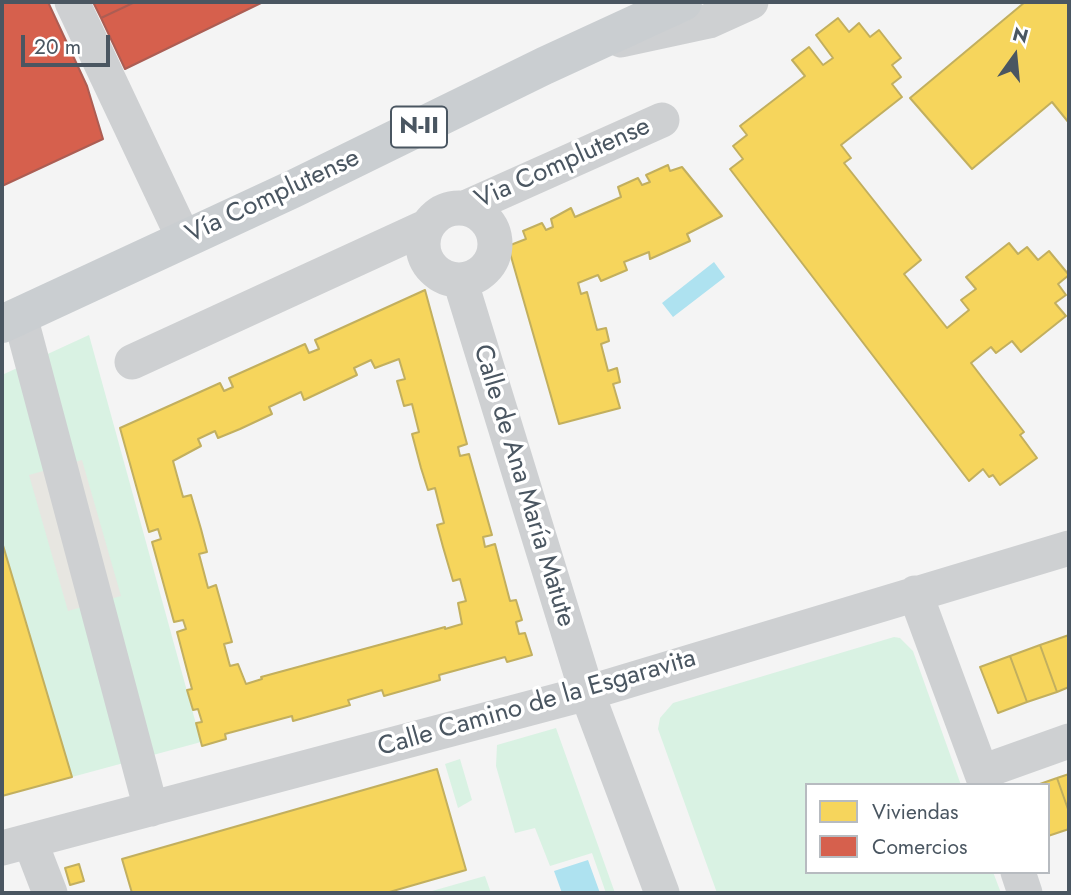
<!DOCTYPE html>
<html>
<head>
<meta charset="utf-8">
<style>
	body { margin:0 }
	#map { position:relative; width:1071px; height:895px; overflow:hidden; background:#f4f4f4; font-family:Jost,sans-serif }
	canvas { display:block }
	.frame { position:absolute; inset:0; border:4px solid #4a5661; pointer-events:none }
	.legend { position:absolute; left:805px; top:783px; width:245px; height:91px; box-sizing:border-box; background:#fff; border:2px solid #b7bbc0; margin:0; padding:9px 12px; list-style:none; font-size:21px; color:#4a5661 }
	.legend li { display:flex; align-items:center; gap:14px; height:35px }
	.legend b { width:35px; border:2px solid #b7bbc0 }
	.north { position:absolute; left:980px; top:21px; width:70px; height:70px; -webkit-text-stroke:5px #fff; paint-order:stroke; rotate:15deg; font-size:19px; font-weight:700; line-height:28px; text-align:center; color:#4a5661 }
	.north::after { content:''; display:block; margin:auto; width:24px; height:32px; background:#4a5661; clip-path:polygon(50% 0,100% 100%,50% 72%,0 100%) }
	.scale { position:absolute; left:21px; top:35px; width:89px; height:32px; box-sizing:border-box; border:4px solid #4a5661; border-top:0; padding-left:9px; font-size:21px; line-height:24px; white-space:nowrap; color:#4a5661; -webkit-text-stroke:5px #fff; paint-order:stroke }
</style>
</head>
<body>
<div id="map">
<canvas width="1071" height="895"></canvas>
<div class="frame"></div>
<ul class="legend">
<li><b style="height:19px;background:#f6d55c"></b>Viviendas</li>
<li><b style="height:19px;background:#d6604d"></b>Comercios</li>
</ul>
<div class="north">N</div>
<div class="scale">20 m</div>
</div>
<script>
const ctx = document.querySelector('canvas').getContext('2d');
ctx.lineJoin = 'round';
function fillPath(path, color) { ctx.fillStyle = color; ctx.fill(path, 'evenodd'); }
function trace(path, color, width, dash) { ctx.strokeStyle = color; ctx.lineWidth = width; ctx.lineCap = dash ? 'butt' : 'round'; ctx.setLineDash(dash || []); ctx.stroke(path); }
function write(font, color, halo, rows, align = 'center') {
  ctx.font = font + ' Jost,sans-serif'; ctx.lineWidth = 7; ctx.setLineDash([]); ctx.textBaseline = 'middle'; ctx.strokeStyle = halo; ctx.fillStyle = color; for (const [text, x, y, turn = 0] of rows) {
    ctx.save(); ctx.translate(x, y); ctx.rotate((+turn || 0) * Math.PI / 180); ctx.textAlign = isNaN(turn) ? turn : align; if (halo) ctx.strokeText(text, 0, 0); ctx.fillText(text, 0, 0); ctx.restore();
  }
}
fillPath(new Path2D(`
	M89,335l112,407 -129,35 -70,-235v-167z
	M894,637l6,1 13,13 48,134h-154v87h186l8,21h-284l-59,-164 2,-11 13,-15z
	M556,728l59,165h-9l-14,-40 -42,13 -15,-38 -20,5 -19,-67 1,-21z
	M460,759l12,41 -14,8 -13,-44z
	M485,876l6,17h-66z`), '#d9f2e3');
fillPath(new Path2D(`
	M82,460l39,136 -53,15 -39,-136z`), '#e7e6e1');
fillPath(new Path2D(`
	M714,262l11,15 -52,40 -11,-14z
	M588,860l12,33h-38l-8,-22z`), '#aee2f0');
const homes = new Path2D(`
	M1025,2h44v121l-17,-21 -80,67 -62,-71z
	M838,18l11,14 10,-9 11,14 9,-7 22,28 -9,7 9,12 -9,7 10,13 -61,48 10,13 -7,5 77,97 -17,14 43,54 22,-18 -8,-10 15,-11 -10,-12 43,-34 9,11 9,-7 11,13 11,-9 20,24 -11,9 8,11 -11,8 11,13 -45,36 -9,-11 -16,12 -5,-6 -20,16 53,69 -4,3 17,23 -37,27 -7,-10 -4,2 -6,-8 -14,12 -239,-312 13,-10 -10,-13 14,-11 -7,-9 65,-50 -13,-16 17,-13 14,18 10,-7 -17,-23z
	M668,165l2,6 12,-4 40,49 -35,18 3,7 -40,18 -1,-7 -25,10 3,8 -26,11 -3,-6 -20,8 3,11 6,-2 10,38 9,-2 3,13 -8,3 7,27 9,-3 3,14 -7,2 7,24 -61,16 -51,-178 18,-7 -3,-8 19,-8 4,7 7,-3 -2,-8 20,-11 4,9 46,-20 -3,-10 20,-9 4,7 8,-3 -4,-7z
	M425,290l42,154 -9,3 2,9 9,-2 23,81 -9,2 2,10 10,-3 15,57 6,-1 6,20 -6,2 3,12 6,-1 7,22 -25,7 -2,-5 -66,18 1,5 -56,16 -2,-6 -34,10 2,5 -57,16 -1,-5 -67,18 1,5 -24,7 -6,-23 6,-1 -4,-13 -5,1 -6,-20 5,-1 -15,-57 9,-3 -3,-9 -9,2 -22,-80 9,-3 -3,-10 -9,3 -29,-104 100,-45 4,8 9,-4 -4,-9 76,-34 4,9 10,-4 -4,-9zM399,359l6,20 -8,2 7,25 8,-2 7,28 -7,2 9,34 7,22 7,-2 9,35 -7,2 6,22 10,34 7,-2 6,22 -8,2 4,21 -17,5v-2l-184,50 1,2 -16,5 -8,-20 -8,2 -6,-22 8,-2 -16,-57 -8,3 -9,-34 8,-2 -6,-23 -10,-34 -8,2 -10,-36 28,-15 -3,-7 17,-8 3,7 22,-9 32,-15 -3,-7 32,-15 3,8 53,-25 -3,-7 17,-8 4,8z
	M2,542l70,235 -70,19z
	M1069,635v52l-12,5 -17,-47z
	M1040,645l17,47 -30,10 -17,-46z
	M1010,656l17,46 -29,11 -18,-46z
	M437,769l29,101 -80,23h-254l-10,-34z
	M1069,774v38l-12,-34z
	M1057,778l12,34v17l-21,7v-51h-11z
	M79,864l5,17 -14,4 -5,-17z`);
fillPath(homes, '#f6d55c');
trace(homes, '#c2af5e', 2);
const shops = new Path2D(`
	M2,2h46l39,84 16,53 -101,47z
	M93,2h42l-34,16z
	M135,2h128l-138,67 -24,-51z`);
fillPath(shops, '#d6604d');
trace(shops, '#ac5d53', 2);
trace(new Path2D(`
	M72,2l112,237
	M621,40l88,-19 42,-19
	M465,208l197,-88
	M423 244a36 36 0 1 1 72 0a36 36 0 1 1-72 0Z
	M460,280l127,413 75,200
	M20,316l131,493
	M132,362l296,-136
	M915,593l71,192
	M982,772l87,-31
	M30,841l20,52
	M2,848l585,-155 482,-145
	M1018,872l7,21`), '#ced0d2', 35);
trace(new Path2D(`
	M2,324l291,-135 251,-123 139,-64`), '#caced1', 38);
for (const [x, y, w] of [
	[419,127,56]
]) { const box = new Path2D(); box.roundRect(x - w / 2, y - 20.5, w, 41, 5); ctx.fillStyle = '#fff'; ctx.fill(box); trace(box, '#4a5661', 2); }
write('bold 24px', '#4a5661', null, [
	["N-II",419,127]
]);
write('26px', '#4a5661', '#fff', [
	["Via Complutense",563,164,-24],
	["Vía Complutense",273,197,-25],
	["Calle de Ana María Matute",523,486,73],
	["Calle Camino de la Esgaravita",537,704,-16]
]);
</script>
</body>
</html>
